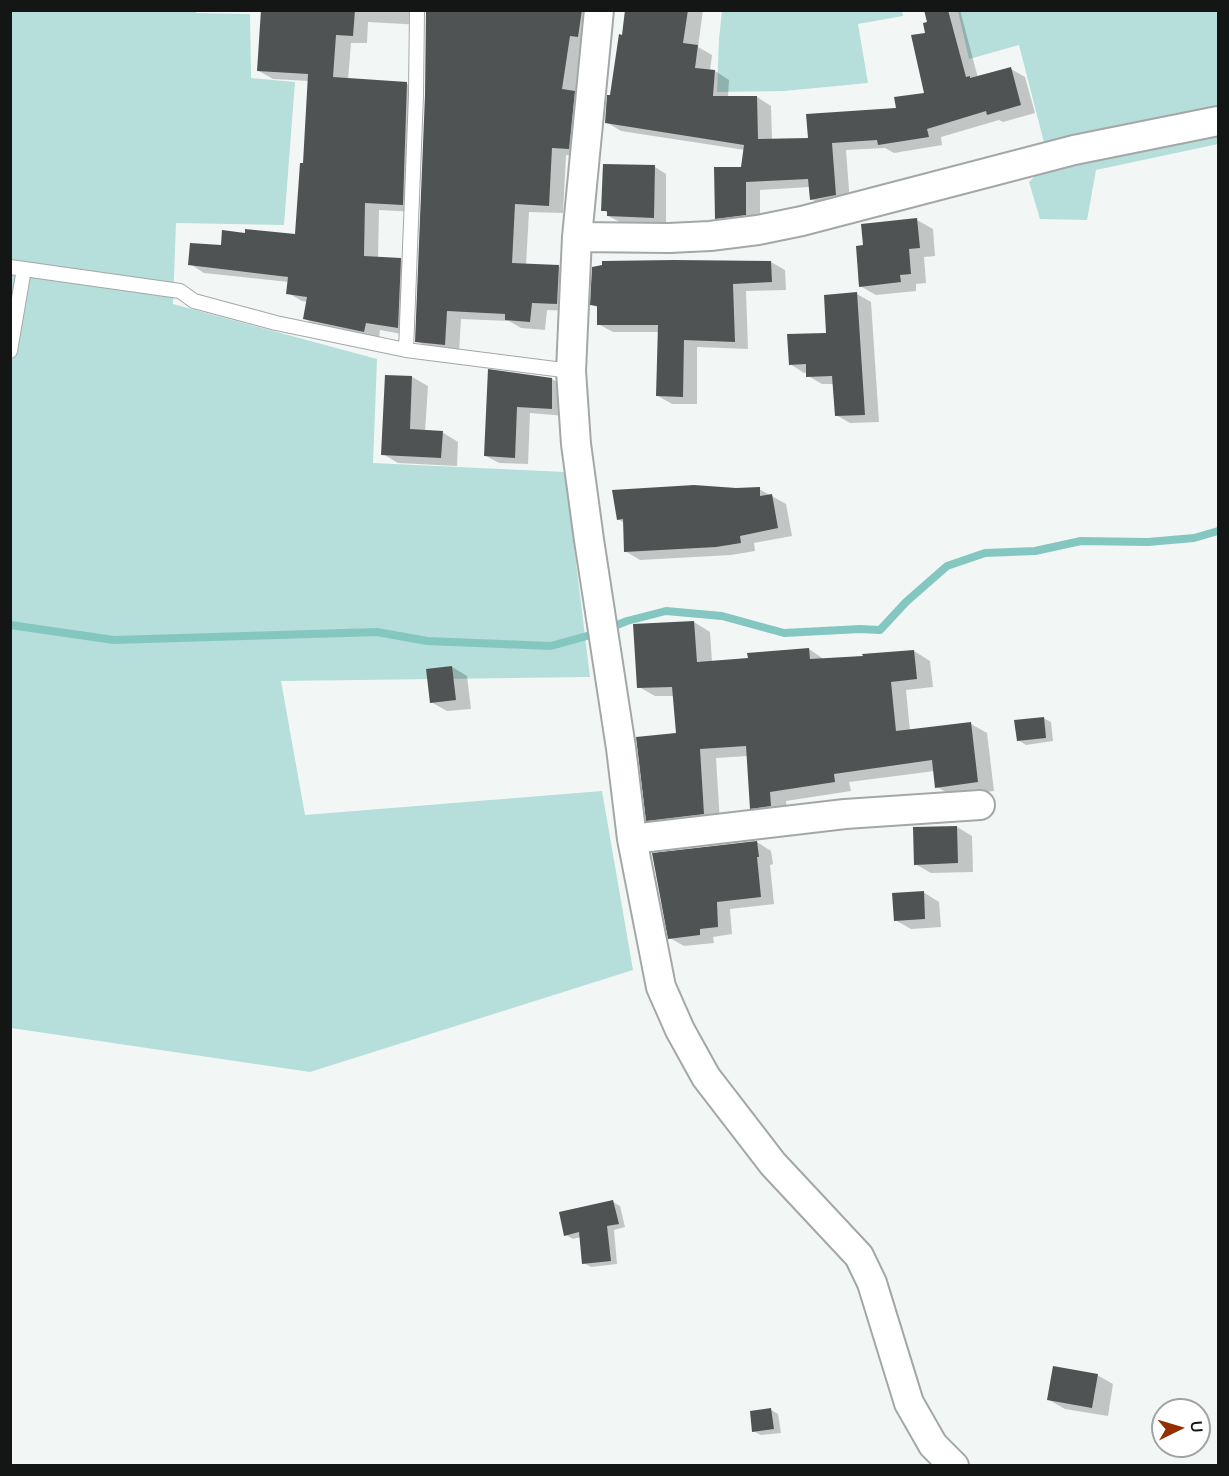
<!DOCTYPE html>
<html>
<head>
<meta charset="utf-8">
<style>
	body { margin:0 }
	#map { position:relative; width:1229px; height:1476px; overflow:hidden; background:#f2f7f6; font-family:Mulish,sans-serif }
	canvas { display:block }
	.frame { position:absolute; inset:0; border:12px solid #141616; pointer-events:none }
	.north { position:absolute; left:1151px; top:1398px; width:60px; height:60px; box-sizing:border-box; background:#fff; border:2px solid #a1a2a2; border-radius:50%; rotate:85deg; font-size:16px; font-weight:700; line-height:24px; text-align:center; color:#141616 }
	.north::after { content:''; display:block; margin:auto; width:21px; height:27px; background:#952f00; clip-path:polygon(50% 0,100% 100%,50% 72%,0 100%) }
</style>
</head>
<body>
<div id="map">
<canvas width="1229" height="1476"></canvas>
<div class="frame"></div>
<div class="north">U</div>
</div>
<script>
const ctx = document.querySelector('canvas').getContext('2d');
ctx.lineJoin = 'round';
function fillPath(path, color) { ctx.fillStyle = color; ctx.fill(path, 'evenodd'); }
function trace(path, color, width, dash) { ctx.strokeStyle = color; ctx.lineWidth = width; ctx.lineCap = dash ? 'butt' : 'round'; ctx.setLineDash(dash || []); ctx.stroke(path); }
fillPath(new Path2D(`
	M195,10l1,3 54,1 1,64 44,4 -11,143 -108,-2 -3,81 204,55 -4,104 192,9 25,205 -309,4 24,134 297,-24 31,179 -323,102 -299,-44v-1017z
	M722,11l180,-1 1,6 -45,8 10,59 -84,8 -67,1 2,-53z
	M958,11h260v133l-122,26 -9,50 -47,-1 -11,-37 20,-20 -30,-117 -50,14z`), '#b6deda');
fillPath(new Path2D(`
	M231,10h362l-9,33 -8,51 13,7 -6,55 -17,-1 -3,58 -34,-1 -3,53 33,2 14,8 -1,36 -25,-1 -2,20 -24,-2 -12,-7 -48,-2 -2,33 -28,-2 -14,-9 9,-246 1,-84 -4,3 -1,11 -54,-3 -1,21h-16l-3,37 59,4 14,8 -4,120 -38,-2 -1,48 22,1 15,9 -3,68 -32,-6 -1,9 -60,-12 -14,-8 2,-17 -5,-1 -14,-8 1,-11 -85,-9 -14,-9 32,-18 75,-10 8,-71 4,-84 -36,-2 -14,-8 3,-59z
	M627,10h76l-5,37 14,8 -2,16h5l14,9 -1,17h29l14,9 1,34 38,-1 88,-29 28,-16 1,-60 2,-11 -3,-13h34l18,68 33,-9 14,8 10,36 -32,9 -4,-2 -58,17 1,8 -48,8 -9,-5 -39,2 4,53 -24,4 -15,-8 -1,-12 -50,3v33l-29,3 -14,-8 26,-49 2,-19 -124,-19 -15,-9 18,-86z
	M655,167l11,7v50l-46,-2 -12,-6v-3l-5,-3z
	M917,220l16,9 2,27 -11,1 2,26 -10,1v7l-40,4 -16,-9 4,-39z
	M771,262l14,8 1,20 -40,1 2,58 -51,-2v57h-25l-14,-8 1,-64h-46l-15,-8 1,-16 -7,-3z
	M857,294l14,8 8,120 -29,1 -14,-8 -2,-31h-12l-14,-8v-4l-4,1 -14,-9 38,-29z
	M489,371l63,8 13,8v29l-35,-3 -2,51 -29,-1 -13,-7z
	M387,376l25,1 16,9 -3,46h17l16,10 -1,24 -59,-3 -15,-9z
	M759,489l27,15 6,32 -38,7 1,8 -24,4 -91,5 -15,-9 -1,-28 -6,-4z
	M694,622l16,10 2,30 37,-3v-5l60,-5 16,11 89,-9 16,10 3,26 -27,3 4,41 61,-7 16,9 7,58 -41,5 -16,-9 -2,-16 -86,11 2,9 -65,10 1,14 -19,2 -16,-9 -4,-52 -32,2 4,65 -56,6 -16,-9 30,-85 -4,-39h-19l-16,-9z
	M452,667l15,9 4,33 -24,2 -16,-9z
	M1043,718l8,4 2,19 -27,4 -8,-5z
	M957,827l15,9 1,36 -42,1 -16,-9z
	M757,842l14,9 2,13 -3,1 4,39 -44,5 2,25 -19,3 1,6 -30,3 -14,-8z
	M923,892l16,10 2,25 -30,2 -16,-9z
	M613,1202l7,4 5,21 -11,3 3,34 -26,3 -7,-4 -3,-26 -8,2 -7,-4z
	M1097,1375l16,9 -5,32 -43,-7 -16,-9z
	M771,1410l7,4 3,19 -20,2 -8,-4z`), '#0003');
trace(new Path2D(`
	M10,625l104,15 263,-8 50,9 124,5 43,-12 33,-13 39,-10 56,5 62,17 76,-4 20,1 26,-28 41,-36 38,-13 50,-2 46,-10 67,1 46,-4 24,-7`), '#84c7c1', 8);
fillPath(new Path2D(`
	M261,10h94l-2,26 -17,-1 -3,42 74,5 -4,123 -38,-2 -1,53 37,2 -3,70 -32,-5 -2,9 -61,-13 4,-22 -21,-3 2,-17 -100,-12 2,-22 31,2 1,-15 23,3v-4l50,5 5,-71h3l5,-89 -51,-3z
	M426,10h156l-4,27 -8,-1 -8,53 13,2 -6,58 -17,-1 -3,58 -34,-2 -3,59 47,2 -2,39 -25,-1 -2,19 -25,-2v-6l-58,-3 -2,34 -30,-3 10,-247z
	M625,10h63l-5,33 15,2 -3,23 20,2 -2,26h44l1,43 50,-1 -2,-24 90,-6 -2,-11 30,-4 -13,-58 14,-2 -2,-10 4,-1 -3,-12h24l18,67 4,-1v2l41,-11 10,38 -34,10 -1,-4 -59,18 2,8 -51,8 -1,-5 -45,3 4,52 -26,5 -2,-21 -62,3v33l-31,4 -1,-52h27l3,-22 -139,-22 2,-28h3l9,-61 3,1z
	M603,164l52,1 -1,53 -47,-2v-5h-6z
	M917,218l3,30 -11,1 2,25 -11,1 1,7 -42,5 -3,-41 7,-1 -2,-21z
	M674,260l97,1 1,21 -39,2 2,58 -51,-2 -1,57 -27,-1 2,-71h-61v-19l-7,-1 2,-38 10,-2v-4z
	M857,292l8,123 -30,1 -3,-40 -26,1v-13l-17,1 -2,-31 39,-1 -2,-38z
	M488,369l64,9v31l-35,-2 -2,51 -31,-2z
	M385,375l27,1 -2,53 33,2 -2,27 -60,-3z
	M694,485l42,3 24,-1v9l12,-2 6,34 -38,8 1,7 -25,4 -92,5 -1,-33 -6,1 -5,-30z
	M694,621l3,41 51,-4 -1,-5 62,-5 1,11 53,-3 -1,-2 52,-4 3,29 -26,3 5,49 75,-9 7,60 -43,6 -3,-28 -98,14 1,8 -65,10 1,14 -21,3 -4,-63 -46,3 4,65 -58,7 -10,-84 40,-4 -4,-46 -35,1 -4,-64z
	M452,666l4,34 -26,3 -4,-34z
	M1044,717l2,21 -29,3 -3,-21z
	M957,826l1,37 -44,2 -1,-38z
	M757,841l2,16h-2l4,40 -44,5 1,25 -18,2v6l-32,4 -16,-86z
	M924,891l1,28 -31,2 -2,-28z
	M613,1200l6,24 -12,2 4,35 -29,3 -3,-32 -15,4 -5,-24z
	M1053,1366l45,8 -6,34 -45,-8z
	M771,1408l3,21 -22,3 -2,-21z`), '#4f5353');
const lane = new Path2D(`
	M10,267l170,24 14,10 82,22 130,27 165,21
	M406,350l10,-255 1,-85
	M10,351l14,-82`);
const street = new Path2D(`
	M599,10l-22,227 -6,134 5,73 13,96 32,208 11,91 29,148 19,43 26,47 67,87 86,92 13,27 37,120 24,42 21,21
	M577,237l92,1 41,-2 48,-6 44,-9 272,-71 144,-29
	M632,839l213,-25 135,-9`);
trace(lane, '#a3a8a7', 16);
trace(street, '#a3a8a7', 32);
trace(lane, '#fff', 14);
trace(street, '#fff', 28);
</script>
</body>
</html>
